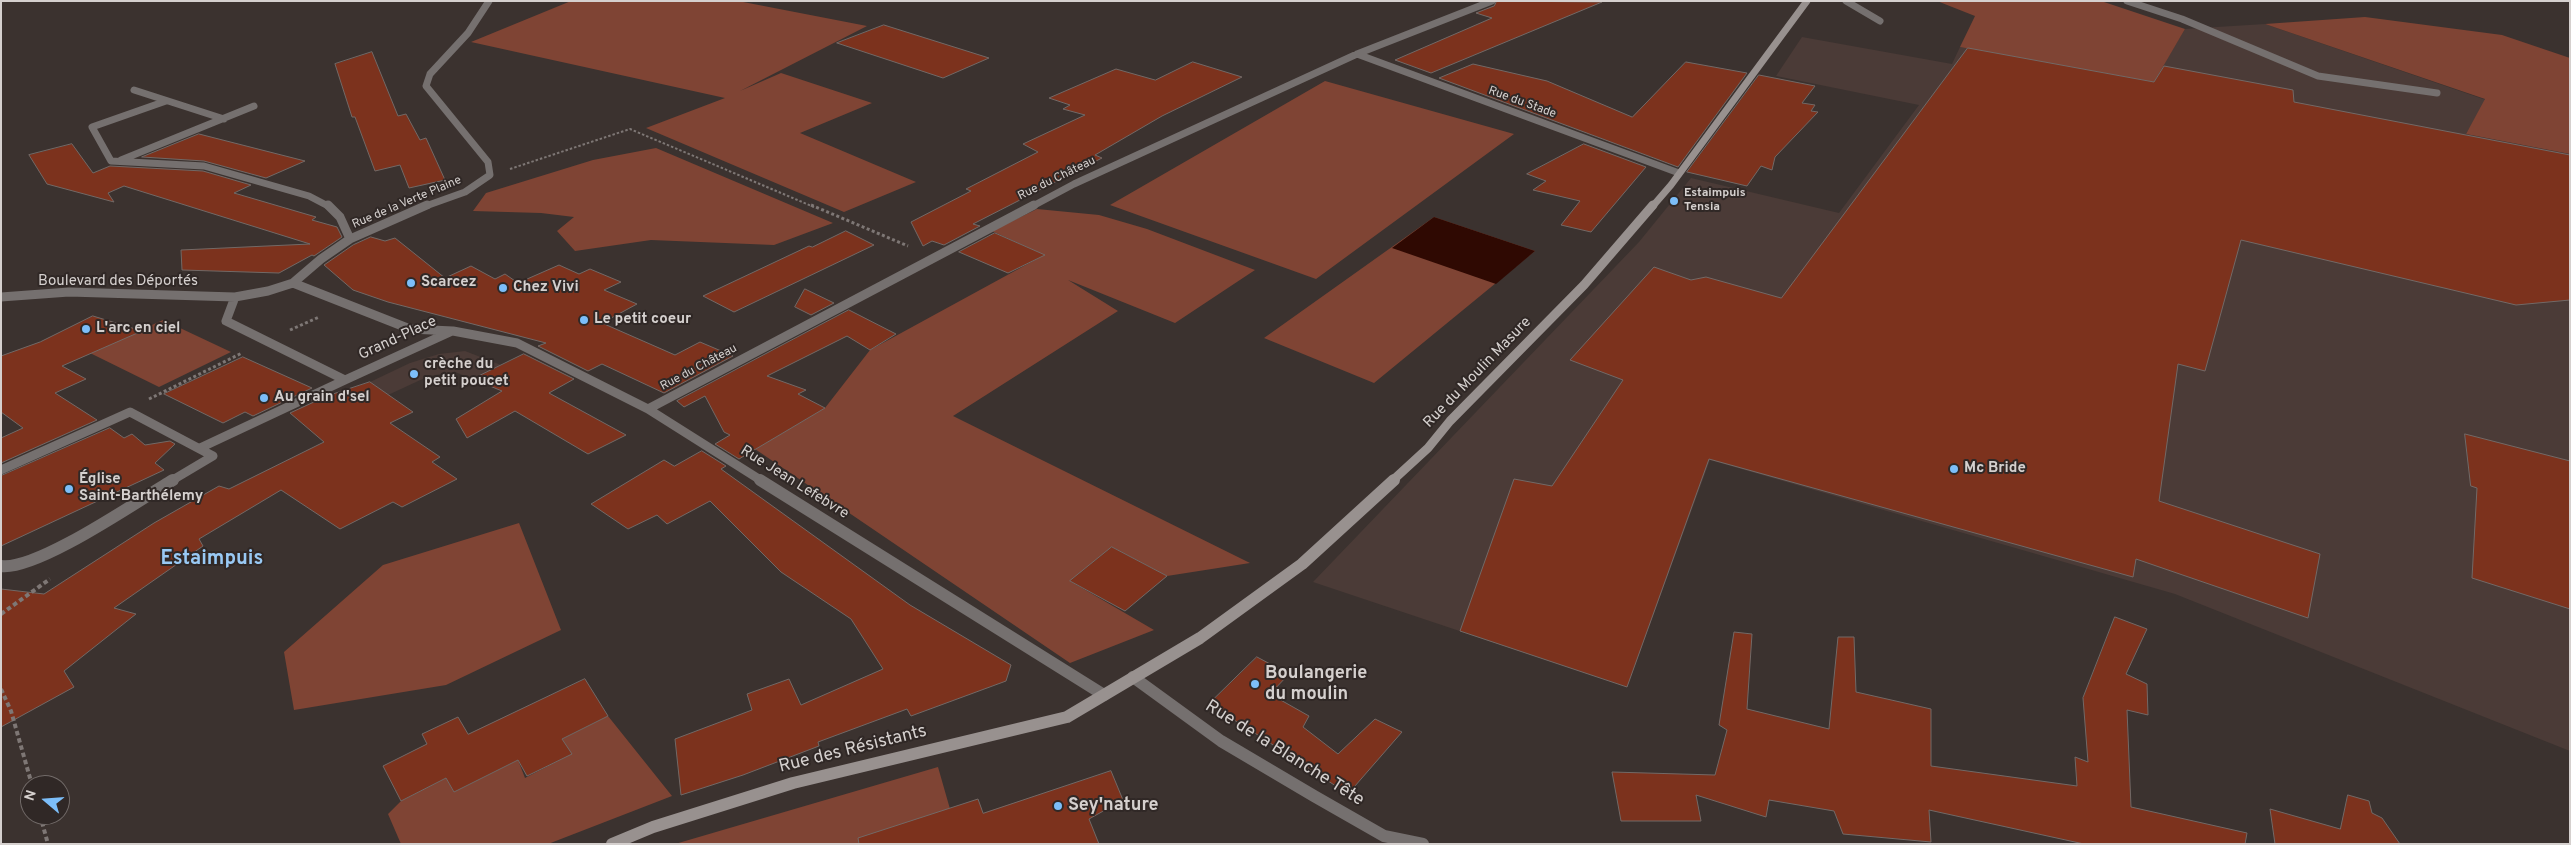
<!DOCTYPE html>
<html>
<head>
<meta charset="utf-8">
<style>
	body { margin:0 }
	#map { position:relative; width:2571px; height:845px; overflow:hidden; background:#3b322f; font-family:Overpass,sans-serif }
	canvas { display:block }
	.frame { position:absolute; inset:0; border:2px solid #d5d0ce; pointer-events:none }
	.north { position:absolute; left:20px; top:775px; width:50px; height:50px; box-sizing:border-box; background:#302826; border:1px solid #726b69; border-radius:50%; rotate:288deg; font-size:14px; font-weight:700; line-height:20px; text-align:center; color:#d5d0ce }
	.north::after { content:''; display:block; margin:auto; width:18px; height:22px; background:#7cbef9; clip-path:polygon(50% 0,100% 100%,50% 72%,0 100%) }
</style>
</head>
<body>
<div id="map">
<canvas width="2571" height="845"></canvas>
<div class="frame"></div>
<div class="north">N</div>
</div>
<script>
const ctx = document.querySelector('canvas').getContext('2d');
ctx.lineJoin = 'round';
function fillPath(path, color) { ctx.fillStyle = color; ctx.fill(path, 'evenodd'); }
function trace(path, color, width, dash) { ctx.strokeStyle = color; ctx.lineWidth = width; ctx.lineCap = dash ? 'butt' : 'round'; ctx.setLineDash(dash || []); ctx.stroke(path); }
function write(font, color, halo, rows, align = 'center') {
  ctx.font = font + ' Overpass,sans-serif'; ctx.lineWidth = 4; ctx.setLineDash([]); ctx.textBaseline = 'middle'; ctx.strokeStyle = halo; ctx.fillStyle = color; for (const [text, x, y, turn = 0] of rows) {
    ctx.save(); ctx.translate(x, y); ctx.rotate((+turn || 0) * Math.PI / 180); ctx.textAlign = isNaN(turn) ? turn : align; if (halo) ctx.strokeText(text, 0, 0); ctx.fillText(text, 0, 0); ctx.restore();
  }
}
fillPath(new Path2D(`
	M2265,24l221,76 -20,34 104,20v597l-395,-157 -465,-134 -83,227 -314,-105 326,-340 52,-64 148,35 80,-108 -143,-29 26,-39 150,27 8,-17 8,1 186,33 31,-52z
	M465,351l36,14 -28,14 -18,-7 -26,4 -41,19 -18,-13 40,-19 29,-9z`), '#4b3b37');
fillPath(new Path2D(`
	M571,1h167l129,25 -127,65 41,-18 91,30 -72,30 116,49 -72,30 -198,-84 79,-30 -254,-56z
	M1937,1h164l84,28 -31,53 -194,-35 15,-31z
	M2365,17l137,18 68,23v96l-104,-20 19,-35 -220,-75z
	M1325,81l189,53 -198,145 -206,-74z
	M656,148l177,75 -59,22 -123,-5 -76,11 -18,-20 17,-14 -33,-4 -68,-2 13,-18 107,-33z
	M1037,209l62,6 48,14 108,41 -80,53 -107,-43 50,31 -165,105 297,147 -83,13 -55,-29 -42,34 84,49 -84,33 -315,-214 70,-41 45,-58 174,-95 -52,-24z
	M1434,217l101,34 -161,132 -110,-45z
	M163,320l68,32 -72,35 -69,-34z
	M519,523l42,107 -115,55 -152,25 -10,-58 99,-87z
	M608,716l64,80 -124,48h-147l-13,-30 13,-13 45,-23 8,14 64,-32 7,18 46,-24 -9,-15z
	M938,767l12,42 -53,35h-222z`), '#7f4434');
fillPath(new Path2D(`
	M1434,217l101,34 -39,33 -104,-36z`), '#2f0902');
const building = new Path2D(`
	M1497,1l105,1 -171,71 -36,-13 97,-42 -16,-5 18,-7z
	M884,25l105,33 -46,20 -106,-35z
	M1968,48l186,34 10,-16 129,24 1,12 276,53v145l-54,5 -275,-65 -36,131 -27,-7 -19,137 161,53 -12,64 -172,-59 -3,18 -424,-118 -82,228 -167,-56 54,-152 38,7 71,-106 -53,-20 84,-93 37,13 15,-3 75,21z
	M372,52l26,64 8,-2 14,26 6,-2 19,42 -36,8 -9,-23 -25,6 -20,-54h-3l-17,-53z
	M1193,62l49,15 -80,39 -67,39 7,3 -129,66 7,2 -36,19 -12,-4 -9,5 -12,-24 60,-31 -5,-2 72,-37 -15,-8 62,-29 -22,-6 7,-4 -21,-7 67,-29 39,11z
	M1686,62l61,11 -69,94 -239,-89 34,-14 74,17 85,36z
	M1759,75l56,11 -13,17 13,2 -4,6 7,1 -43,45 -3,13 -11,-4 -14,20 -60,-14z
	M199,134l106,27 -39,17 -62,-17 -62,-4z
	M72,144l21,29 17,-7 93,5 48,14 -17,8 82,24 -4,3 25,7 5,10 -28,19 -2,-1 -33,18 -97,-3 -1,-20 129,-6 -186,-58 -16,7 6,9 -67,-18 -18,-29z
	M1584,144l62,23 -55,65 -30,-7 19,-24 -47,-11 13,-9 -19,-7z
	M846,231l28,14 -140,67 -31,-16 106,-50 3,1z
	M995,233l50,22 -37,18 -49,-21z
	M371,237l14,4 10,-3 50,40 26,-12 24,13 10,-5 13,9 41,-18 20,9 11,-5 31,13 -17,8 33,14 -35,19 73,32 25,-13 33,14 -69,37 -62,-29 -14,7 -50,-25 8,-3 -158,-41 -35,-12 -29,-25 29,-20z
	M805,289l29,14 -23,12 -16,-8z
	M849,310l47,24 -26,16 -23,-14 -80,40 39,14 -8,4 27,14 -86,51 -24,-15 15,-9 -6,-3 -19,-36 -21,11 -7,-6z
	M93,316l49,15 -80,35 24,13 -31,14 42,27 -96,43v-25l22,-10 -22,-16v-56l39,-14z
	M524,354l50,25 -25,14 77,42 -38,19 -73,-43 -48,27 -11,-19 46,-28 -29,-12z
	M243,357l69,31 -59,28 -8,-4 -22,11 -59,-29z
	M370,382l43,30 -23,11 50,34 -8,5 25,17 -55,28 -9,-5 -53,27 -59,-39 -82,49 4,7 -89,62 22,6 -72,57 10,16 -73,40v-138l43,5 110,-71 65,-37 10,3 95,-47 -34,-29 37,-17z
	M110,428l14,10 8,-4 13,11 25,-4 5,3 -20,19 9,7 -163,76v-70z
	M2465,434l105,27v148l-98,-31 5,-90 -6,-2z
	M702,451l24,15 -5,3 189,136 101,60 -5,16 -95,35 -4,-7 -89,33 1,4 -76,29 -62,20 -6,-56 77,-29 -5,-16 42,-15 12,26 82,-36 -32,-50 -70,-47 -71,-71 -43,23 -10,-9 -29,14 -37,-25 73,-44 10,6z
	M1112,547l55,29 -42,35 -55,-30z
	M2115,617l32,12 -21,45 21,10 1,31 -21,-5 4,97 116,26 -2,11h-161l-155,-34 2,32 -88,-8 -9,-23 -65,-11 -3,17 -70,-22 5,26h-80l-9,-49 103,3 12,-45 -8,-5 15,-93 18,2 -5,75 82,20 9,-92h16l2,55 75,17v57l146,20 -2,-29 13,5 -5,-64z
	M1257,657l32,17 -19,20 39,22 -6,11 35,27 37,-35 27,13 -54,62 -107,-70 -33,-19z
	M585,679l23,37 -46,23 10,15 -45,22 -9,-16 -64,32 -8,-14 -45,23 -18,-35 44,-22 -5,-10 36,-17 10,17z
	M1111,771l12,29 -34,19 10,25h-240l-1,-6 120,-39 5,14z
	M2348,795l21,6 3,12 10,5 18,26h-125l-5,-35 70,20z`);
fillPath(building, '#7c321d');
trace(building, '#726966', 1);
trace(new Path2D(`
	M510,169l120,-40 184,78`), '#7e7775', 2, [2.5, 2]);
trace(new Path2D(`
	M811,205l97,41
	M290,330l29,-13
	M149,399l93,-46`), '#7e7775', 3, [3, 2.5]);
trace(new Path2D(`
	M1,614l49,-35
	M1,689l10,22 21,74
	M40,815l8,29`), '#7e7775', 4, [4.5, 3]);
trace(new Path2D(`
	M1846,1l34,20
	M2127,1l55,18 136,57 119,17`), '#75706f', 7);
trace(new Path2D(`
	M1357,54l322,119
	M134,90l90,29
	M166,101l-74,26 19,34 93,5 105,30 21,11
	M121,160l133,-54
	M423,207l42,-15 25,-17 -2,-13 -62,-76 4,-12 38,-41 21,-32
	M1031,207l43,-23 283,-130 135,-53`), '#75706f', 7);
trace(new Path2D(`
	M328,205l12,12 10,22
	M293,283l117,46 43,2 64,12 131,66 114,72
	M1,297l68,-5 166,5 33,-6 25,-8 28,-24 29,-20 77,-34
	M235,297l-9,24 119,59 105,-48
	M648,409l386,-204
	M200,448l145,-68
	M1,470l129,-58 83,44 -42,25`), '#75706f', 9);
trace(new Path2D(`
	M760,480l344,215
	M1,566c36,5 138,-66 172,-86
	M1133,677l88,64 93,55 70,40 39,8`), '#75706f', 12);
trace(new Path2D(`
	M1652,207l19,-22 136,-184`), '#98918f', 7);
trace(new Path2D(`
	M1392,481l36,-33 22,-27 134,-136 69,-80`), '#98918f', 9);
trace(new Path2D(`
	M612,844l41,-17 140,-44 274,-66 133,-79 102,-74 92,-84`), '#98918f', 12);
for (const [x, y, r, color] of [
	[1674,201,5,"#7cbef9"],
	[411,283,5,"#7cbef9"],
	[503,288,5,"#7cbef9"],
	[584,320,5,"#7cbef9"],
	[86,329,5,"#7cbef9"],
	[414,374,5,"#7cbef9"],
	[264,398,5,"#7cbef9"],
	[1954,469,5,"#7cbef9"],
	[69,489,5,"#7cbef9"],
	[1255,684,5,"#7cbef9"],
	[1058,806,5,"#7cbef9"]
]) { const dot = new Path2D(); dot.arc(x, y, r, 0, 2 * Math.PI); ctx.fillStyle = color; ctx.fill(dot); trace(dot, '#302826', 2); }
write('12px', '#d5d0ce', '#302826', [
	["Rue du Stade",1522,103,20],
	["Rue du Château",1057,179,-26],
	["Rue de la Verte Plaine",407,203,-23],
	["Rue du Château",699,368,-28]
]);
write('bold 12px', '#d5d0ce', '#302826', [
	["Estaimpuis",1684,194],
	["Tensia",1684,208]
], 'left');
write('15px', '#d5d0ce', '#302826', [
	["Boulevard des Déportés",118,282],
	["Grand-Place",398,339,-25],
	["Rue du Moulin Masure",1478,373,-46],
	["Rue Jean Lefebvre",794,483,32]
]);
write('bold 15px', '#d5d0ce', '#302826', [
	["Scarcez",421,283],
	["Chez Vivi",513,288],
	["Le petit coeur",594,320],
	["L'arc en ciel",96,329],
	["crèche du",424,365],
	["petit poucet",424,382],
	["Au grain d'sel",274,398],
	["Mc Bride",1964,469],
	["Église",79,480],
	["Saint-Barthélemy",79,497]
], 'left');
write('bold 18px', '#d5d0ce', '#302826', [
	["Boulangerie",1265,674],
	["du moulin",1265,695],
	["Sey'nature",1068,806]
], 'left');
write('18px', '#d5d0ce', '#302826', [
	["Rue des Résistants",853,750,-14],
	["Rue de la Blanche Tête",1284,754,32]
]);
write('bold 20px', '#99c9f4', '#302826', [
	["Estaimpuis",212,560]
]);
</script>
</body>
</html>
